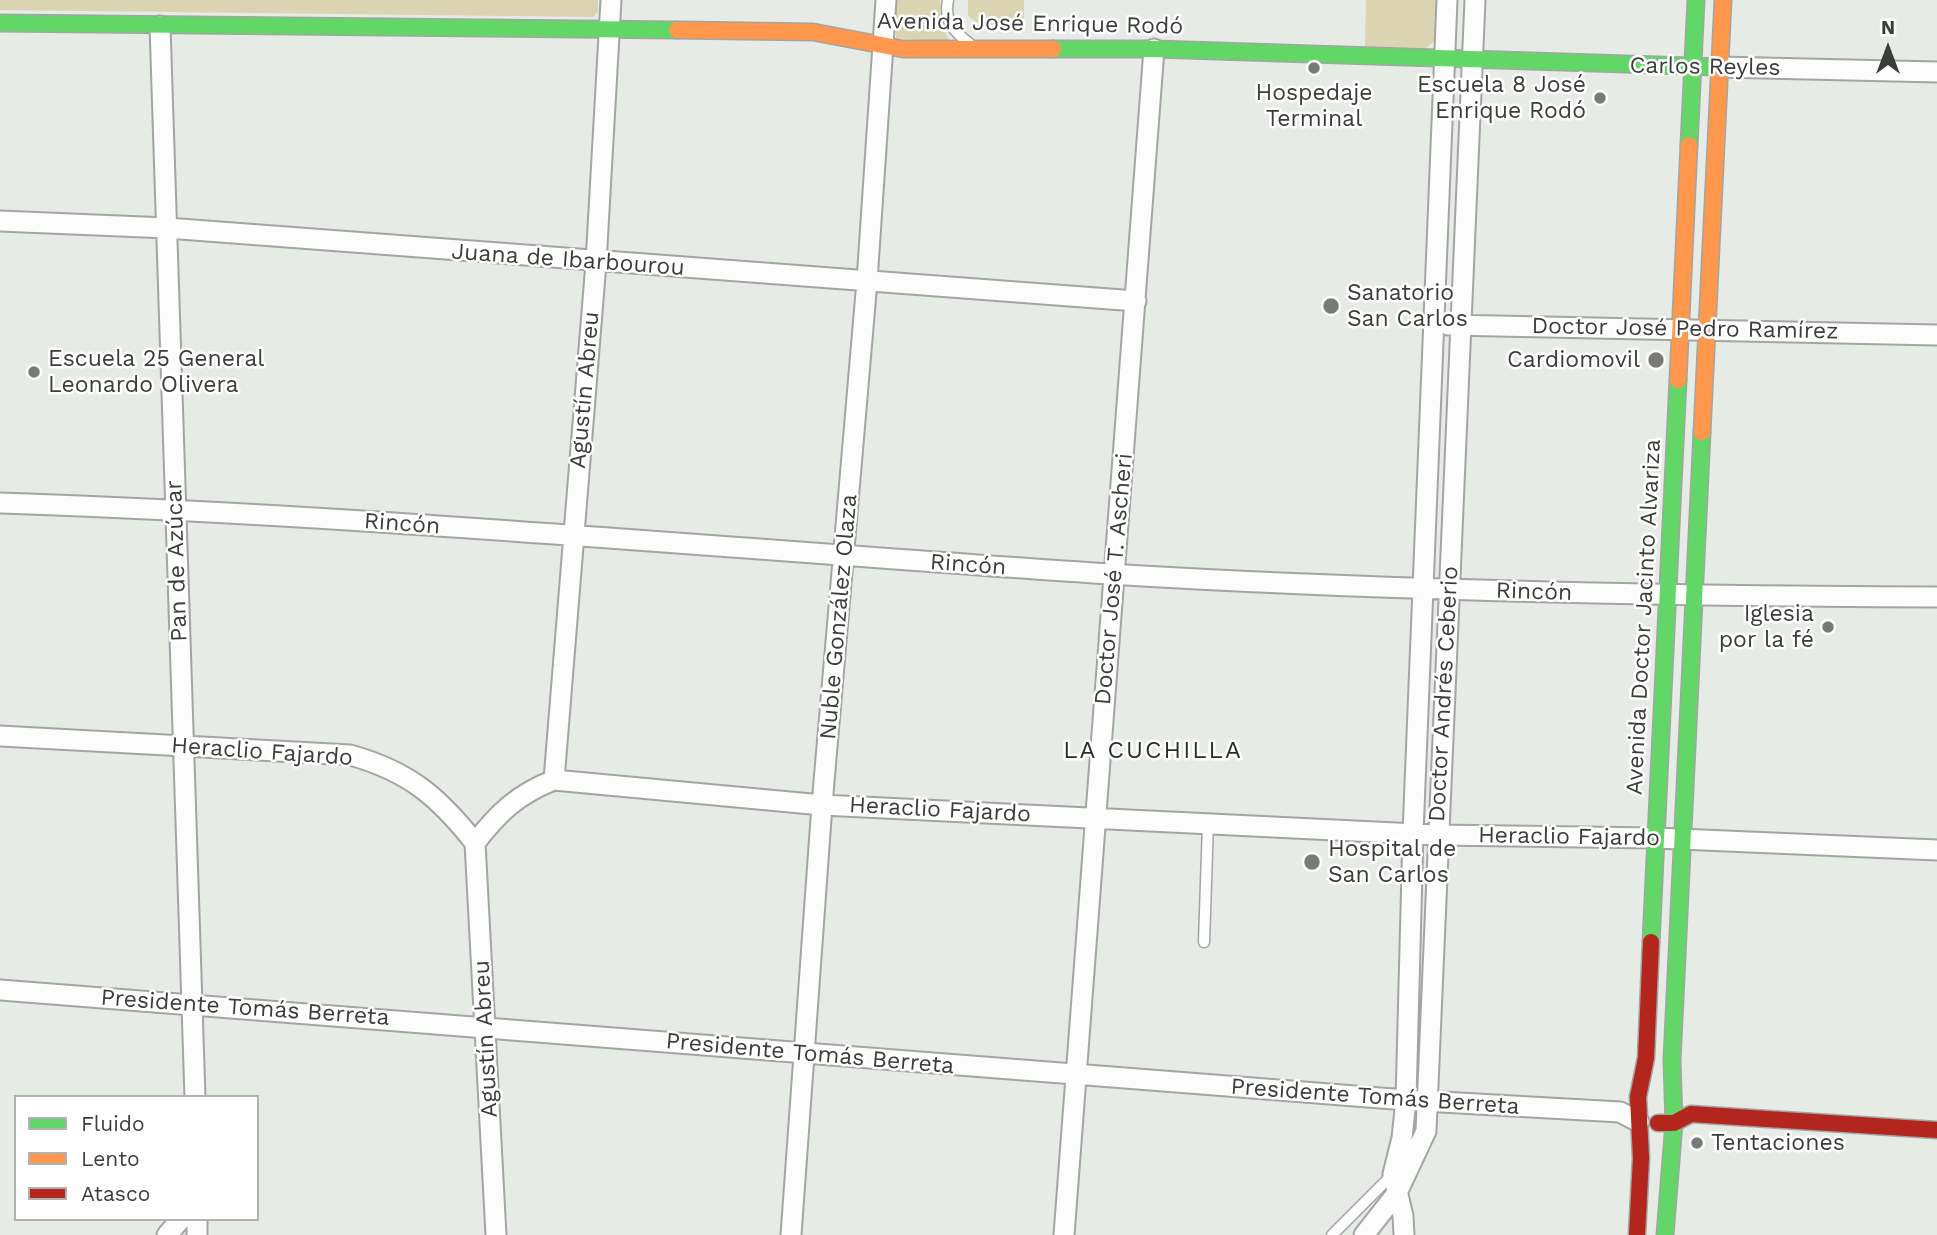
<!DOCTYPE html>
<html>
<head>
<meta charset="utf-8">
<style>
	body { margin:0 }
	#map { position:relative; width:1937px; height:1235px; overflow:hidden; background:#e7ebe6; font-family:"Work Sans",sans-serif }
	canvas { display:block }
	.legend { position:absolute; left:14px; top:1095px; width:245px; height:126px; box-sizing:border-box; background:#fff; border:2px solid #b0b1b0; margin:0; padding:9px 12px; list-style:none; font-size:21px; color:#3a3d3a }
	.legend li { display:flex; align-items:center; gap:14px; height:35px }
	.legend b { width:35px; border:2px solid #b0b1b0 }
	.north { position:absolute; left:1853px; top:14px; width:70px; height:70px; -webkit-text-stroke:5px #fff; paint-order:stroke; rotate:0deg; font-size:19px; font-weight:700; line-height:28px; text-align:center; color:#3a3d3a }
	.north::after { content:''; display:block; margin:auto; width:24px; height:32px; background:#3a3d3a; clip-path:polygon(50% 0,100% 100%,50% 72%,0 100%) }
</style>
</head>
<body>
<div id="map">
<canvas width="1937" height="1235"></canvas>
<ul class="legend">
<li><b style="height:9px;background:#63d668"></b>Fluido</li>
<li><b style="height:9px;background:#ff974d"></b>Lento</li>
<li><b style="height:9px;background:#b3261e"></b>Atasco</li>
</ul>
<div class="north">N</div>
</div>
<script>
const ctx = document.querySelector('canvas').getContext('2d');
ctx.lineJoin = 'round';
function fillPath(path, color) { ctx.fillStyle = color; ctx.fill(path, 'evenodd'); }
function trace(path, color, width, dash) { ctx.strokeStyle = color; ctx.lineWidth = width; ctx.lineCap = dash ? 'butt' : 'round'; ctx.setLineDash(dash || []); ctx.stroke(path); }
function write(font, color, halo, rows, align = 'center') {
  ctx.font = font + ' "Work Sans",sans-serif'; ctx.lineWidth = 5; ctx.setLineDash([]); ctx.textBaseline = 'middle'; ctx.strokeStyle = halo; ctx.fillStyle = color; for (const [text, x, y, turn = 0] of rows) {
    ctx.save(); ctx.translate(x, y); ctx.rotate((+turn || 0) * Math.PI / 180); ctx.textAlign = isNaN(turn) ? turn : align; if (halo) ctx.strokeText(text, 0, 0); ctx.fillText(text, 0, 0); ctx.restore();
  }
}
fillPath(new Path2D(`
	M0,0h598v12l-5,5 -593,-7z
	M896,0h44l1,26 10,16 -55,-4z
	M968,0h56v25h-44l-12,-9z
	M1366,0h72l-1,39 -11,9 -61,-1z`), '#dad4b3');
const lane = new Path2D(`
	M948,0c-4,21 5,31 21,43
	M1204,942l4,-119
	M1332,1235l61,-61`);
const street = new Path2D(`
	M160,26l35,1071
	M1720,67l217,5
	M0,221l167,7 969,73
	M1448,325l489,10
	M0,503c370,12 739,47 1109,71 276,17 552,22 828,23
	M0,736l350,19c58,16 88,41 125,88
	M554,780l42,-517 15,-263
	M475,843c23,-30 43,-49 79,-63l268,25 615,30 219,3 281,12
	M475,843l21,392
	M0,990l1406,110 214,12 19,10
	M197,1219v16
	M167,1235l14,-16
	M791,1235l31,-430 45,-524 19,-281
	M1064,1235l90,-1186
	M1364,1235l33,-42 29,-62 49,-1131
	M1404,1235l-1,-19 -10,-42 9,-36 4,-38 7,-267 34,-833`);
const fast = new Path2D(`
	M0,23l677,7
	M1053,49h101l566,18
	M1689,145l7,-145
	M1651,942l27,-562
	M1665,1235l9,-112 -2,-63 30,-628`);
const slow = new Path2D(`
	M677,30l136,2 90,17h150
	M1678,380l11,-235
	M1702,432l21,-432`);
const jam = new Path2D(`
	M1658,1123h16l17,-9 246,16
	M1637,1235l4,-77 -3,-61 8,-39 5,-116`);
trace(lane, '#a2a5a2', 13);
trace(street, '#a2a5a2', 23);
trace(fast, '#a2a5a2', 19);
trace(slow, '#a2a5a2', 19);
trace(jam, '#a2a5a2', 19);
trace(lane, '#fbfcfb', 10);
trace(street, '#fbfcfb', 19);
trace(fast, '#63d668', 16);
trace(slow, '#ff974d', 16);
trace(jam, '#b3261e', 16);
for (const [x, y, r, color] of [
	[1314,68,7,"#777a76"],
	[1600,98,7,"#777a76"],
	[1331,306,9,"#777a76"],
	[1656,360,9,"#777a76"],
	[34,372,7,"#777a76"],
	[1828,627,7,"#777a76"],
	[1312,862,9,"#777a76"],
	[1697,1143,7,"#777a76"]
]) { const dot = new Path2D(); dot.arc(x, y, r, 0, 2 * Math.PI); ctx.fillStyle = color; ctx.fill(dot); trace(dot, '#fff', 2.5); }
write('23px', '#3a3d3a', '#fff', [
	["Avenida José Enrique Rodó",1030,24,1],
	["Carlos Reyles",1705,67,1],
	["Juana de Ibarbourou",568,260,4],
	["Doctor José Pedro Ramírez",1685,329,1],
	["Agustín Abreu",585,390,-85],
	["Rincón",402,524,4],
	["Pan de Azúcar",177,561,-92],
	["Rincón",968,565,4],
	["Doctor José T. Ascheri",1114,579,-85],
	["Rincón",1534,592,2],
	["Nuble González Olaza",839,617,-85],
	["Avenida Doctor Jacinto Alvariza",1644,617,-87],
	["Doctor Andrés Ceberio",1444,694,-87],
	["Heraclio Fajardo",262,752,4],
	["Heraclio Fajardo",940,810,3],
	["Heraclio Fajardo",1569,837,1],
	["Presidente Tomás Berreta",245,1008,4],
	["Agustín Abreu",486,1039,-93],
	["Presidente Tomás Berreta",810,1054,5],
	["Presidente Tomás Berreta",1375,1097,4]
]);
write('23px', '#3a3d3a', '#fff', [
	["Escuela 8 José",1586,85,"right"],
	["Enrique Rodó",1586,111,"right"],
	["Hospedaje",1314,93,"center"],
	["Terminal",1314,119,"center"],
	["Sanatorio",1347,293],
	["San Carlos",1347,319],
	["Escuela 25 General",48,359],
	["Leonardo Olivera",48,385],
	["Cardiomovil",1640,360,"right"],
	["Iglesia",1814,614,"right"],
	["por la fé",1814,640,"right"],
	["Hospital de",1328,849],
	["San Carlos",1328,875],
	["Tentaciones",1711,1143]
], 'left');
ctx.letterSpacing = '2px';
write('24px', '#292e29', '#fff', [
	["LA CUCHILLA",1153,751]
]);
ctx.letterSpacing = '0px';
</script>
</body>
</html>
